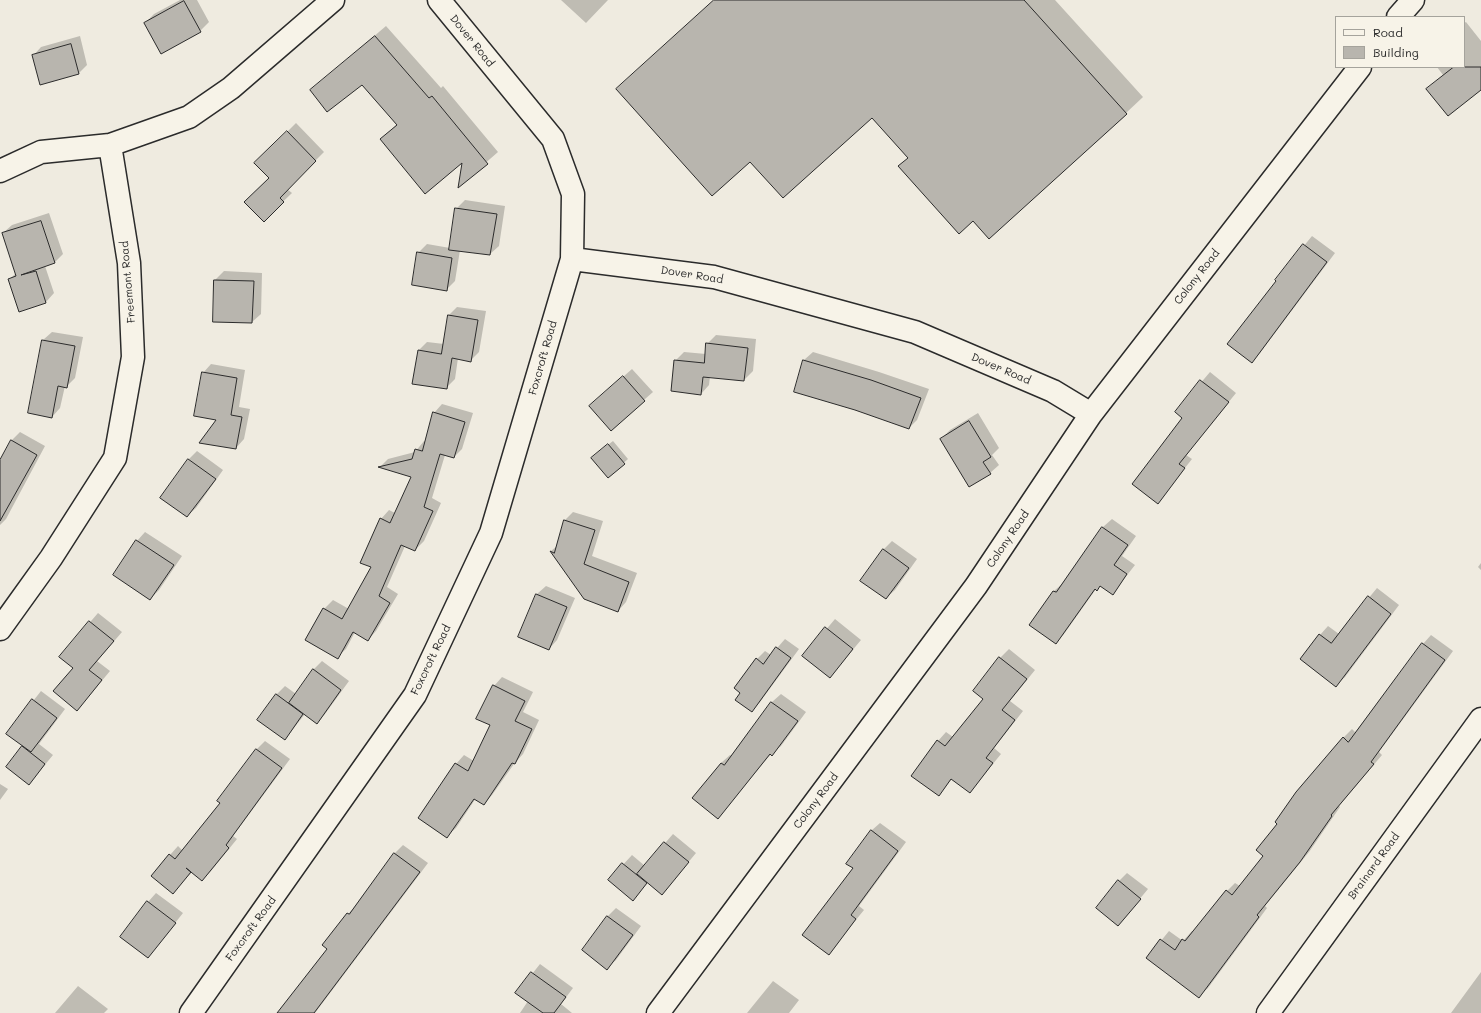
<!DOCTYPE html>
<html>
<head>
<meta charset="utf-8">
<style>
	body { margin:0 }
	#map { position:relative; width:1481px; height:1013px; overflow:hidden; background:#efebe0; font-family:Mali,sans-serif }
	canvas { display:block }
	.legend { position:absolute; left:1335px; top:16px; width:130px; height:52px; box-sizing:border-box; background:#f7f3e8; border:1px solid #a5a39c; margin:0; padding:5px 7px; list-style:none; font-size:12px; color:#2b2b2b }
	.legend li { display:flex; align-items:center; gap:8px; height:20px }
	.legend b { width:20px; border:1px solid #a5a39c }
</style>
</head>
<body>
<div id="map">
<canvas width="1481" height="1013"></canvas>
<ul class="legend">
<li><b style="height:5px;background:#f7f3e8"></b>Road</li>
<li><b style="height:11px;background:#b8b5ae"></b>Building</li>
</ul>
</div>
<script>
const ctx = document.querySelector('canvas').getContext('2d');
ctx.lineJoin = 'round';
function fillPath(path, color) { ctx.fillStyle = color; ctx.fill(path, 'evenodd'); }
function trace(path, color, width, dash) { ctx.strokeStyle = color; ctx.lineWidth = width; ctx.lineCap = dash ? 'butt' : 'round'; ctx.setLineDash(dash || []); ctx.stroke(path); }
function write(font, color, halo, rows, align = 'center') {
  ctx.font = font + ' Mali,sans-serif'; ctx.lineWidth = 3.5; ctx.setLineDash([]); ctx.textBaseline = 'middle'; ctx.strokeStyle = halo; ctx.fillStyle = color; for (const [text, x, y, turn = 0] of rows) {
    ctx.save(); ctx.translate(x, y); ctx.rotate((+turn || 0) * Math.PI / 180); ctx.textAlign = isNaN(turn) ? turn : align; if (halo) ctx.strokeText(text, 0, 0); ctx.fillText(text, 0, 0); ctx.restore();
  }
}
fillPath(new Path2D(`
	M180,0h17l12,22 -9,9 -39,21 -16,-29 9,-9z
	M561,0h47l-22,23z
	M714,0h341l88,97 -17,16 -153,107 -73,-54 9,-9 -37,-41 -122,44 -133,-71z
	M1466,22l15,19v48h-54l16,-14 -6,-8h27v-44z
	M386,26l55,62 2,-2 55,66 -39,34 4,-25 -82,-22 16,-15 -34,-40 -52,6z
	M80,36l7,29 -8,8 -46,-17 8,-9z
	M296,123l28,29 -37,37 5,4 -28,27 6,-42 -14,-15z
	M465,200l40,6 -6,40 -9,8 -30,-4 -5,31 -9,9 -28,-37 9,-9 23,4 6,-39z
	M49,213l14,41 -9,9 -9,3 9,27 -8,9 -26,8 -10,-31 6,-6 -13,-40 9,-8z
	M1312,236l23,17 -75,100 -8,8 26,-80 -2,-1z
	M224,271l38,2 -1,41 -9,8 -38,-1 1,-41z
	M457,307l29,4 -7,41 -9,9 -12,-3 -3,21 -9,9 -27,-38 8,-8 17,2 5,-29z
	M52,332l31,5 -8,41 -9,9 -1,-1 -5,22 -8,9 -23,-4 14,-73z
	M716,335l40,4 -3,32 -9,9 -34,-4 -1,9 -8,9 -26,-33 9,-9 22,2 1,-10z
	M813,352l66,20 50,17 -12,31 -8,8 -54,-19 -60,-18 9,-31z
	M211,364l34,6 -6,37 11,2 -6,30 -8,9 -18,-29 -15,-46z
	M632,369l21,23 -42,37 -12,-31z
	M1210,372l26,21 -50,62 6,4 -34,43 26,-84 -8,-6z
	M442,404l31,9 -11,36 -8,8 -9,-2 -13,43 9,5 -17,38 -9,9 -10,-4 -18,41 11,7 -22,37 -8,9 -13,-8 -9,17 -9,8 -30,-17 17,-31 9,-9 16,9 24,-42 8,-48 8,-9 6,3 17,-37 -32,-9 8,-8 27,-7 9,-11 2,1 8,-29z
	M978,413l21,35 -7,7 7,10 -9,8 -49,-34 9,-9z
	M20,432l25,14 -39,73 -6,6v-63l11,-21z
	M613,441l15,18 -20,18 -12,-23z
	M197,451l26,19 -27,38 -9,8 -26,-19 28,-38z
	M573,512l30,9 -11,35 45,17 -11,29 -8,9 -33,-13 -34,-47 6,-5 7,-25z
	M1112,519l24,17 -14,20 13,9 -22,28 -12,-8 -5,4 -32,45 -8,9 -2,-52 9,-8 40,-56z
	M145,532l37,24 -23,34 -9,9 -13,-58z
	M892,541l25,18 -22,31 -9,8 -3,-48z
	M1481,563v7l-3,-3z
	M546,586l29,12 -18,42 -8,9 -30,-13 18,-42z
	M1377,588l22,17 -54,72 -9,8 -16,-50 8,-9 11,8z
	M98,613l24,19 -25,29 13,10 -25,30 -11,-33 -14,-11z
	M835,619l26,21 -31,37 -26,-21z
	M1431,635l22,16 -74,101 3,3 -43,51 1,1 -31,45 -44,54 2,2 -59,80 -9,8 -52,-38 22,-27 14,10 9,-10 2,2 33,-42 8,-8 5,3 24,-30 79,-118 9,-9 4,4 67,-89z
	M785,639l14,10 -39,53 -8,9 -10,-19 15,-33 8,-8 6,4z
	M1009,649l26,21 -25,31 13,10 -29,37 7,6 -31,38 -18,-13 -13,15 -1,-53 8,-9 7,5 31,-38 16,-41z
	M322,661l27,20 -24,33 -8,9 -12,-9 -20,25 -9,-44 9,-9 11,8 17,-24z
	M502,677l31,15 -10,20 16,8 -16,34 -9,10 -22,31 -8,9 -8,-6 -20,30 -9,8 9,-72 8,-9 10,6 17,-36 3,-39z
	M41,691l24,18 -26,35 14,11 -24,29 -22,-17 17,-21 -17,-12z
	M781,694l25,18 -25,34 -10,8 -53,63 -24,-19 27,-35 9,-8 2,1 40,-54z
	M265,741l25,18 -57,77 4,3 -26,32 -9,9 -10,-8 -19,20 -3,-37 8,-9 5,5 39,-48 -3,-2 38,-52z
	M0,784l8,5 -8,11z
	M880,823l26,19 -47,64 5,4 -36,44 26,-86 17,-37z
	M673,834l23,19 -34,41 -14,-12 -15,18 -24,-20 23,-25 13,11z
	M403,845l25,18 -113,150h-37l50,-64 20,-35 9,-9 38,-52z
	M1127,873l21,16 -30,36 1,-44z
	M156,893l27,20 -35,44v-55z
	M616,908l25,18 -25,34 -9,8 -24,-18 25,-34z
	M540,964l33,24 -12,16 11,9h-52l8,-12 -11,-8z
	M1481,972v41h-30z
	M773,981l26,19 -10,13h-42z
	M78,986l30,23 -4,4h-49z`), '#0003');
const building = new Path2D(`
	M714,0h310l103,114 -138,125 -16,-18 -14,13 -61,-68 10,-8 -36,-40 -89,80 -33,-36 -38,34 -96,-107z
	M184,1l17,31 -40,22 -17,-31z
	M375,36l54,62 3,-2 56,68 -30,24 4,-25 -37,31 -45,-55 17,-14 -35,-40 -35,27 -17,-22z
	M71,44l8,30 -39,11 -8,-30z
	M1454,67h27v23l-33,26 -22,-27z
	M287,131l29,30 -36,37 4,4 -20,20 -20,-20 25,-24 -15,-15z
	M455,208l42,6 -7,41 -41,-5z
	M41,221l14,42 -34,12 15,-4 10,32 -27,9 -11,-33 8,-3 -14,-43z
	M1303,244l24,18 -75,101 -25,-19 49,-63 -1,-1z
	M417,252l35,6 -5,33 -35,-6z
	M214,280l40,1 -2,42 -39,-1z
	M448,315l30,5 -7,42 -19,-4 -5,31 -35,-5 6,-34 23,4z
	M42,340l33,6 -8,42 -9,-2 -6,32 -24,-5z
	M706,343l42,5 -4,33 -41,-4 -2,18 -30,-4 3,-31 30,3z
	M803,360l68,20 50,18 -12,31 -54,-19 -61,-18z
	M202,372l35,6 -6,37 11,2 -6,32 -37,-6 17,-23 -22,-4z
	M623,376l22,25 -34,30 -22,-25z
	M1200,380l29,22 -50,62 6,4 -27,36 -26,-20 50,-66 -7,-6z
	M433,412l32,10 -11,36 -14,-4 -16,53 9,4 -18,40 -14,-6 -22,51 11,7 -22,38 -15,-9 -15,27 -33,-19 18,-32 19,11 29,-52 -11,-4 20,-45 10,5 21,-46 -33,-10 34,-8 3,-10 7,2z
	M969,421l22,36 -8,5 8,12 -22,13 -29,-48z
	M11,440l26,15 -37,66v-61z
	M608,444l17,20 -17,14 -17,-20z
	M188,459l28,20 -29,38 -27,-19z
	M564,520l31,10 -11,34 45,18 -11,30 -34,-13 -34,-48 4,2z
	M1102,527l26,18 -14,20 13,9 -14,21 -13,-9 -3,5 -2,-2 -39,55 -27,-19 24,-34 3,1z
	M136,540l38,25 -24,35 -37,-25z
	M883,549l26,19 -23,31 -26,-18z
	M536,594l31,13 -18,43 -31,-13z
	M1368,596l23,18 -55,73 -36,-28 19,-25 12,9z
	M89,621l25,20 -25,29 13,10 -25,31 -24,-20 20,-23 -14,-11z
	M825,627l28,22 -23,29 -28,-22z
	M1422,643l23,17 -74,102 3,2 -43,51 1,1 -32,46 -43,53 2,2 -60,81 -53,-40 14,-19 15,11 7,-11 3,2 41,-51 6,5 31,-39 -7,-6 21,-26 -2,-2 21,-30 47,-55 5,5z
	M776,647l15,11 -39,54 -17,-12 5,-7 -6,-5 22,-30 7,6z
	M999,657l28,22 -25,31 13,10 -29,38 7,5 -23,30 -19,-14 -12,17 -28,-20 26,-36 8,6 38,-47 -10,-8z
	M313,669l28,21 -24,34 -28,-21z
	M493,685l32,16 -10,20 17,8 -17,35 -3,-1 -28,42 -10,-6 -27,39 -29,-20 37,-55 13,8 22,-46 -14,-6z
	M276,694l27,20 -18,26 -28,-20z
	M32,699l25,19 -26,34 -25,-18z
	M771,702l27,19 -26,35 -2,-2 -52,65 -26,-21 29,-35 3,2z
	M22,746l23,18 -16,21 -23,-18z
	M256,749l26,19 -56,77 3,3 -27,33 -16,-13 5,4 -18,22 -22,-18 18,-22 6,5 45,-56 -3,-2z
	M871,830l27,21 -47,64 5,4 -27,36 -27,-20 51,-67 -7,-4z
	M664,842l25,20 -27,33 -25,-21z
	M394,853l26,19 -106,141h-37l50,-64 -5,-4 25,-32 2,1z
	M622,863l25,20 -14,18 -25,-21z
	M1118,880l23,19 -23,27 -22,-18z
	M147,901l29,22 -28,35 -28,-21z
	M607,916l26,19 -26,35 -25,-20z
	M531,972l35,25 -12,16h-11l-28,-20z`);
fillPath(building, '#b8b5ae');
trace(building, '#2b2b2b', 1);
const street = new Path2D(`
	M1398,17l15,-17
	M0,171l41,-19 69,-7
	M572,259l142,18 201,55 138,59 38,23
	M0,629l51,-71 64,-100 18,-101 -4,-94 -19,-118 79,-28 42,-29 102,-88
	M191,1013l224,-318 76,-162 81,-274 1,-65 -20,-55 -114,-139
	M658,1013l318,-427 115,-172 269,-347`);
const secondary = new Path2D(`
	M1268,1013l213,-294`);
trace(street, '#2b2b2b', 25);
trace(secondary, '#2b2b2b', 25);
trace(street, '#f7f3e8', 22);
trace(secondary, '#f7f3e8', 22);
write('11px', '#2b2b2b', '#f7f3e8', [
	["Dover Road",472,41,51],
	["Dover Road",692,275,9],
	["Colony Road",1197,277,-52],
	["Freemont Road",128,282,-95],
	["Foxcroft Road",543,358,-74],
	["Dover Road",1001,369,23],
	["Colony Road",1008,539,-56],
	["Foxcroft Road",431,660,-64],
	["Colony Road",816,801,-53],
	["Brainard Road",1374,866,-54],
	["Foxcroft Road",251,929,-54]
]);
</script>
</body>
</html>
